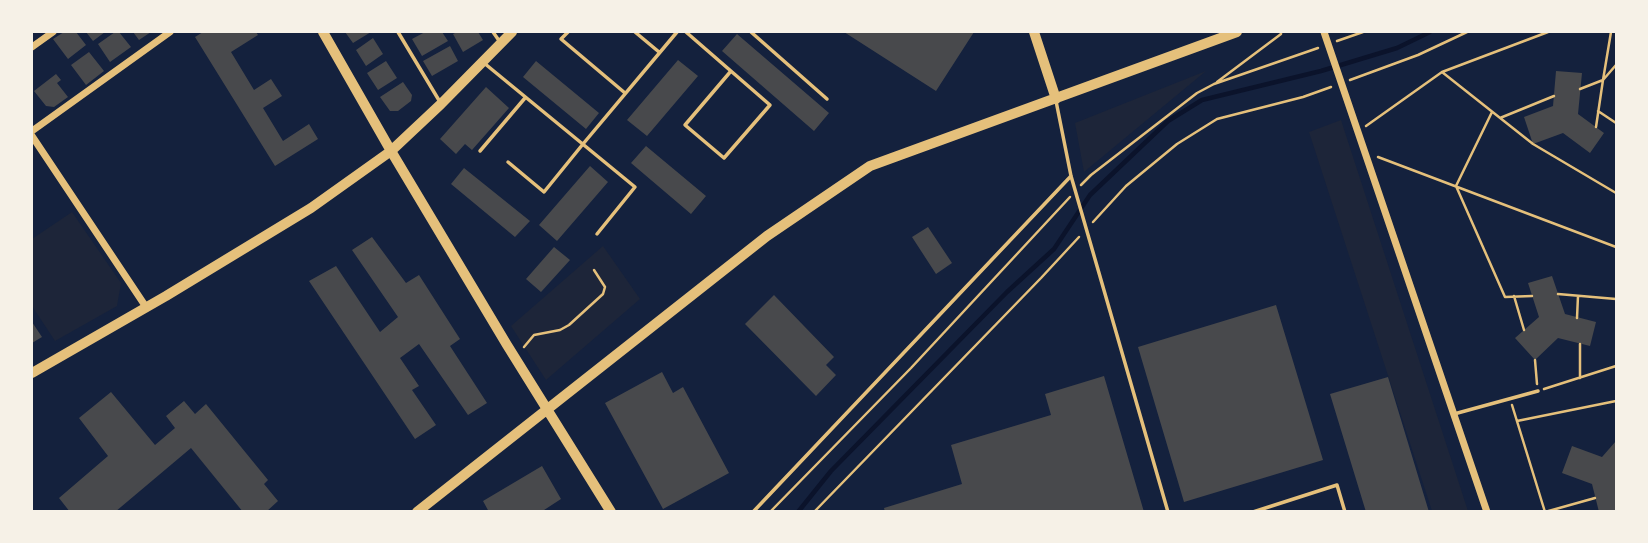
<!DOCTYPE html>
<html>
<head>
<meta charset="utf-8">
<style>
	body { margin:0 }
	#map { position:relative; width:1648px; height:543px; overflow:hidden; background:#14213d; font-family:Montserrat,sans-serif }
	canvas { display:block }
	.frame { position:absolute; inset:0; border:33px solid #f6f1e7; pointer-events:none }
</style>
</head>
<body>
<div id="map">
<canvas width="1648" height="543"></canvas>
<div class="frame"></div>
</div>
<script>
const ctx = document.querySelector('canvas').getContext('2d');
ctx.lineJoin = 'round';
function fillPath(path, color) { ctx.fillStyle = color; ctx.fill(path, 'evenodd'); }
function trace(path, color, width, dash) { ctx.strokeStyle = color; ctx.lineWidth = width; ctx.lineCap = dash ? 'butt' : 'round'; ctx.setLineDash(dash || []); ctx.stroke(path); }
fillPath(new Path2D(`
	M1206,71l-122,101 -9,-49z
	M1341,120l127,391h-36l-123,-379z
	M72,212l49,71 -4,23 -62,35 -23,-35v-67z
	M603,246l37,53 -94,81 -35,-54z`), '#1d2539');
trace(new Path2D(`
	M798,512l33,-41 176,-179 47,-43 36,-54 78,-74 34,-21 119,-29 76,-23 33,-16`), '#0b132b', 4.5);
fillPath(new Path2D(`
	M64,32h12l10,13 -18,14 -15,-20z
	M86,32h19l-12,9z
	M115,32h4l12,15 -21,15 -12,-18z
	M133,32h18l-12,8z
	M203,32h53l2,3 -27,17 23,38 17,-11 11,17 -19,12 20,33 26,-17 9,15 -43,27 -80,-129z
	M345,32h26l-18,11z
	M425,32h17l6,9 -26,15 -10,-17z
	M457,32h21l5,8 -20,12 -10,-18z
	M844,32h130l-38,59z
	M737,34l92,79 -15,18 -92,-80z
	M373,38l10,16 -17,12 -10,-16z
	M450,46l8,15 -26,15 -9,-15z
	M89,52l15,19 -18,14 -15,-20z
	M678,60l20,16 -51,60 -20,-16z
	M386,61l11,17 -19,12 -11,-17z
	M536,61l63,52 -13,16 -63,-52z
	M1556,71l26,2 -4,41 26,19 -14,20 -27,-20 -30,11 -9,-27 29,-11z
	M56,74l5,6 -4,3 11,14 -14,10 -8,-1 -12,-15z
	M403,82l9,13 -1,6 -13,10h-8l-10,-14z
	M486,87l23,21 -37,42 -7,-6 -9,10 -16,-15z
	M646,146l60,50 -15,18 -60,-51z
	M590,166l18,16 -51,59 -18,-16z
	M464,168l66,53 -15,16 -64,-53z
	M928,227l24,36 -16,11 -24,-37z
	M372,237l34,46 13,-8 41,64 -10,7 37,57 -19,12 -49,-71 -19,14 19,28 -7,4 24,35 -21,14 -106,-158 27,-15 44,66 18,-15 -46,-67z
	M554,247l16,13 -29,32 -15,-13z
	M1552,276l13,38 31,8 -6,24 -32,-8 -23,22 -20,-22 24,-21 -11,-34z
	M774,295l60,62 -8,8 10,10 -20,21 -71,-72z
	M1276,305l47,155 -139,42 -46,-155z
	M32,322l10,15 -10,6z
	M662,372l11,21 10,-6 46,86 -66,36 -58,-106z
	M1104,376l40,136h-259l-1,-4 78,-24 -11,-39 100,-30 -6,-21z
	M1388,377l41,135h-63l-36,-118z
	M111,392l44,53 20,-17 -9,-12 18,-15 11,13 11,-10 62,76 -4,4 14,17 -12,11h-23l-52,-64 -76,64h-45l-11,-14 49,-42 -29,-38z
	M1616,441v71h-17l-7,-28 -30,-11 10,-27 30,11z
	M542,466l19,33 -20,13h-52l-6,-11z`), '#48494c');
trace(new Path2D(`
	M1337,41l26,-9
	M1442,72l91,72 83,49
	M1350,80l68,-25 49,-23
	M1217,82l64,-48v-2
	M1580,89l23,-9 8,-48
	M1598,111l18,12
	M1492,112l-36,74 49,111 27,-1
	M1500,118l54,-22
	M1366,126l76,-54 106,-40
	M1596,127l7,-47 13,-15
	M1378,157l238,90
	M1081,185l10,-10 106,-82 17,-9 104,-36
	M1093,222l33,-36 51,-42 40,-25 86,-22 28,-10
	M1558,294l58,5
	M1514,296l10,34
	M1577,318l1,-22
	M524,347l10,-12 26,-5 9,-5 34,-31 2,-7 -11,-17
	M1535,360l2,24
	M1580,378v-34
	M1544,389l72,-23
	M1512,405l33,107
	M1517,421l99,-20
	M770,512l141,-144 159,-171
	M814,512l227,-234 38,-41
	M1545,512l50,-14`), '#e5c07b', 2.5);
trace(new Path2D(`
	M398,32l42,70
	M493,32l7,10
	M568,32l-7,7 64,54
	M635,32l24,20
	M686,32l84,73 -46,53 -39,-33 46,-54
	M751,32l76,67
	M484,63l151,124 -38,47
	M1056,101l15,75 97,336
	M480,151l45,-53
	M508,162l36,30 39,-48 94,-112
	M1454,414l84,-23
	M753,512l318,-336
	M1253,512l84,-27 8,27`), '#e5c07b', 3.5);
trace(new Path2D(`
	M1324,32l163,480
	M32,47l21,-15
	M32,131l138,-99
	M32,136l114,171`), '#e5c07b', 7);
trace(new Path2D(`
	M323,32l68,119 116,194 104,167
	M1034,32l22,67
	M32,373l134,-77 145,-88 80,-57 50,-47 71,-72
	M417,512l350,-276 103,-70 367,-134`), '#e5c07b', 10);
</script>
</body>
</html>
